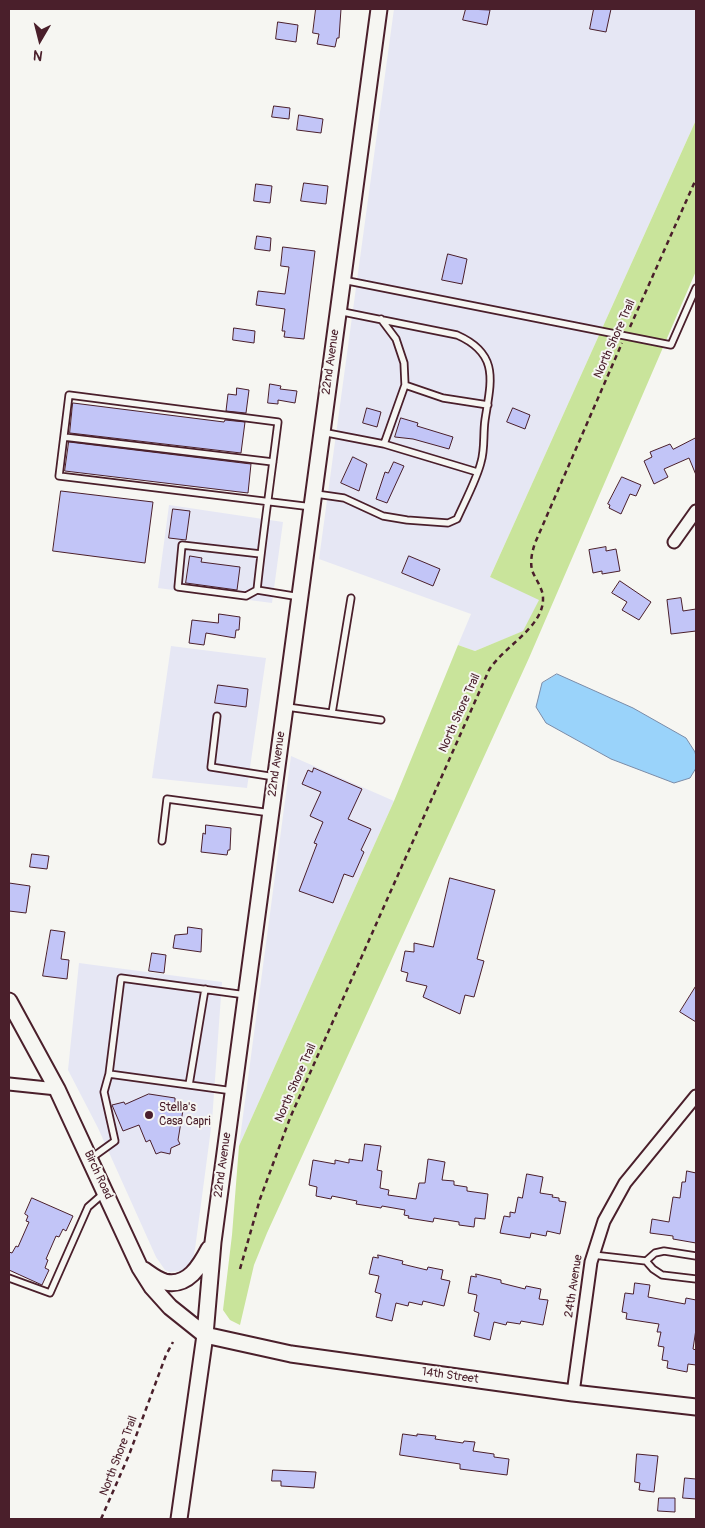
<!DOCTYPE html>
<html>
<head>
<meta charset="utf-8">
<style>
	body { margin:0 }
	#map { position:relative; width:705px; height:1528px; overflow:hidden; background:#f6f6f2; font-family:Pangolin,sans-serif }
	canvas { display:block }
	.frame { position:absolute; inset:0; border:10px solid #4a1f2b; pointer-events:none }
	.north { position:absolute; left:15px; top:15px; width:50px; height:50px; -webkit-text-stroke:4px #f6f6f2; paint-order:stroke; rotate:188deg; font-size:14px; font-weight:700; line-height:20px; text-align:center; color:#4a1f2b }
	.north::after { content:''; display:block; margin:auto; width:18px; height:22px; background:#4a1f2b; clip-path:polygon(50% 0,100% 100%,50% 72%,0 100%) }
</style>
</head>
<body>
<div id="map">
<canvas width="705" height="1528"></canvas>
<div class="frame"></div>
<div class="north">N</div>
</div>
<script>
const ctx = document.querySelector('canvas').getContext('2d');
ctx.lineJoin = 'round';
function fillPath(path, color) { ctx.fillStyle = color; ctx.fill(path, 'evenodd'); }
function trace(path, color, width, dash) { ctx.strokeStyle = color; ctx.lineWidth = width; ctx.lineCap = dash ? 'butt' : 'round'; ctx.setLineDash(dash || []); ctx.stroke(path); }
function write(font, color, halo, rows, align = 'center') {
  ctx.font = font + ' Pangolin,sans-serif'; ctx.lineWidth = 4; ctx.setLineDash([]); ctx.textBaseline = 'middle'; ctx.strokeStyle = halo; ctx.fillStyle = color; for (const [text, x, y, turn = 0] of rows) {
    ctx.save(); ctx.translate(x, y); ctx.rotate((+turn || 0) * Math.PI / 180); ctx.textAlign = isNaN(turn) ? turn : align; if (halo) ctx.strokeText(text, 0, 0); ctx.fillText(text, 0, 0); ctx.restore();
  }
}
fillPath(new Path2D(`
	M394,9h302v111l-206,457 50,22 -16,32 -49,20 -17,-6 13,-31 -152,-55z
	M169,505l114,17 -11,81 -114,-15z
	M171,646l95,12 -19,130 -95,-10z
	M291,756l103,45 -155,345z
	M79,963l143,19 -10,139 -17,128 -3,14 -5,6 -7,2 -10,1 -5,-2 -9,-13 -58,-129 -30,-58z`), '#e6e7f4');
fillPath(new Path2D(`
	M696,120v151l-167,387 -262,575 -13,32 -14,60 -10,-5 -7,-10 9,-75 7,-89 155,-345 64,-156 17,6 48,-20 16,-31 -49,-23z`), '#c9e49b');
const water = new Path2D(`
	M557,674l76,34 53,30 9,14 1,5v11l-6,10 -16,5 -63,-24 -65,-36 -10,-16 6,-24z`);
fillPath(water, '#9ad3fa');
trace(water, '#7a8ba7', 1);
const building = new Path2D(`
	M316,9h25l-2,29h-2l-2,9 -18,-3 2,-10 -6,-1z
	M466,9l24,1 -3,15 -24,-5z
	M594,9h17l-5,23 -16,-3z
	M278,22l20,3 -2,17 -20,-3z
	M274,106l16,2 -1,11 -17,-2z
	M299,115l24,4 -2,14 -24,-3z
	M304,183l24,3 -2,18 -25,-3z
	M256,184l16,2 -2,17 -16,-2z
	M257,236l14,2 -1,13 -15,-2z
	M283,247l32,4 -11,88 -20,-2 1,-6h-3l3,-22 -29,-4 2,-14 27,3 4,-27 -8,-1z
	M448,254l19,5 -5,25 -20,-4z
	M234,328l21,3 -1,12 -21,-3z
	M270,384l11,2 -1,3 17,2 -2,12 -17,-3v4l-10,-1z
	M237,388l12,2 -3,23 -20,-2 2,-17 8,1z
	M73,403l151,19 1,-2 20,2 -4,31 -171,-20z
	M367,408l14,4 -4,15 -14,-4z
	M513,408l17,7 -5,14 -18,-7z
	M401,418l17,5 -1,3 36,11 -4,12 -36,-10 -18,-2z
	M696,438v37l-7,-17 -25,11 4,8 -14,7 -10,-23 8,-4 -2,-5 20,-8 3,5z
	M69,442l182,22 -3,29 -183,-22z
	M353,457l14,7 -8,27 -18,-8z
	M394,462l10,4 -17,37 -11,-4 9,-27 3,1z
	M622,477l19,8 -5,11 -6,-2 -9,20 -12,-6 1,-3 -2,-1z
	M61,491l92,11 -8,61 -92,-12z
	M173,509l17,2 -4,29 -17,-2z
	M606,547v4l10,-2 4,22 -18,3v-3l-9,2 -4,-23z
	M190,556l12,2 -1,4 39,5 -3,23 -51,-7z
	M409,556l31,13 -7,17 -31,-13z
	M620,581l31,21 -12,18 -17,-10 5,-8 -15,-9z
	M681,598l2,13 13,-2v22l-25,3 -4,-34z
	M219,614l21,3 -1,13h-3l-1,8 -29,-5 -2,12 -15,-2 3,-23 26,3z
	M218,685l30,4 -2,18 -31,-4z
	M314,768l48,21 -14,30 23,10 -10,21 3,2 -11,25 -9,-3 -11,29 -34,-12 18,-47 -3,-1 9,-21 -13,-6 11,-24 -19,-8 6,-14 4,2z
	M206,825l25,3 -1,22h-2l-1,5 -26,-3 2,-19 2,1z
	M32,854l17,2 -2,13 -17,-2z
	M450,878l45,12 -18,69 7,2 -10,36 -9,-2 -5,19 -37,-17 4,-11 -21,-5 2,-8 -7,-2 4,-20 9,1v-9l19,4z
	M9,883l21,3 -4,27 -17,-2z
	M188,927l14,2 -1,23 -28,-4 2,-13 12,-1z
	M51,930l14,2 -4,27 8,1 -2,19 -24,-3z
	M152,953l14,2 -2,18 -15,-2z
	M696,986v36l-16,-10z
	M149,1094l26,4v5l9,1 -6,36 2,4 -9,4 -1,6 -9,-2 -5,2 -6,-14 -4,2 -7,-17 -16,6 -11,-26 12,-3 1,2z
	M365,1144l16,2 -4,24 5,1 -2,17 9,2 -1,5 28,4 3,-16h6l3,-24 17,3 -3,18 12,1v4l13,2v4l21,3 -3,25 -10,-1 -1,9 -15,-2v-3l-25,-4 -1,4 -25,-4 1,-2 -5,-1 1,-5 -23,-4 -1,2 -25,-4 1,-3 -25,-5 -1,3 -15,-3 1,-9 -8,-2 4,-25 22,4v-4l14,3v-4l13,2z
	M687,1171l9,2v70l-23,-4v-3l-23,-3 2,-14 17,3 4,-25 7,1 2,-16h3z
	M527,1174l16,3 -3,16 13,2 -1,2 7,1v3l7,1 -6,32 -13,-3 -1,5 -15,-3 -1,5 -30,-5 4,-17 6,1v-5l5,1 3,-16 4,1z
	M32,1198l41,18 -7,15 -3,-2 -4,8 -3,-1 -10,23 2,1 -3,8 4,2 -7,15 -33,-15v-18l3,1 4,-7 2,1 11,-25 -3,-1 2,-5 -3,-2z
	M378,1255l25,6 -1,3 25,6 1,-3 15,3 -2,9 9,2 -6,25 -21,-5 -1,4 -13,-3 -1,4 -12,-3 -4,18 -16,-4 5,-23 -6,-2 4,-16 -10,-2 4,-17 5,1z
	M476,1274l25,6v3l24,6 1,-3 15,3 -2,10 9,1 -5,25 -22,-4 -1,3 -13,-2 -1,3 -12,-3 -4,18 -16,-4 5,-23 -5,-2 3,-16 -9,-2 3,-17 5,1z
	M635,1283l15,2 -2,12 37,7 1,-6 10,2v29l-3,20 3,1v15l-8,-1 -1,8 -20,-4 1,-7 -6,-1 2,-13 -6,-1 3,-14h-4l2,-8 -33,-5 1,-6 -5,-1 3,-19 8,1z
	M403,1434l14,2v-2l19,2 -1,3 28,4 1,-2 11,1 -2,9 21,3v3l15,2 -2,16 -47,-6v-5l-60,-9z
	M637,1454l21,2 -4,36 -15,-2 1,-7 -5,-1z
	M273,1470l43,2 -2,16 -33,-2v-5h-9z
	M685,1478l11,1v20l-13,-1z
	M659,1498h16v14l-17,-1z`);
fillPath(building, '#c2c5f7');
trace(building, '#4a1f2b', 1);
const service = new Path2D(`
	M343,280l328,65 25,-57
	M381,319l15,20 8,24 1,22 -21,59
	M405,385l38,13 45,7
	M322,432l62,12 93,28
	M64,437l209,25
	M316,494l28,4 39,18 24,4 41,3 9,-4c7,-16 20,-40 24,-57 4,-13 2,-28 4,-42 6,-39 15,-66 -28,-85l-119,-24
	M257,590l-11,6 -68,-9 4,-42 79,9
	M300,597l-43,-7c6,-56 14,-112 21,-168l-209,-27 -10,81 253,31
	M287,707l94,13
	M332,713l19,-115
	M217,716l-6,51 64,10
	M162,841l5,-42 104,14
	M109,1074l124,17
	M189,1085l16,-96
	M90,1159l25,-18 -11,-49 5,-18 12,-96 125,17
	M593,1255l53,6 7,8 9,6 34,4
	M646,1261l9,-8 9,-2 32,5
	M9,1278l41,15 38,-86 16,-14`);
const minor = new Path2D(`
	M674,542l22,-31
	M9,1084l48,5
	M573,1393l18,-131 13,-41 21,-38 71,-87`);
const tertiary = new Path2D(`
	M9,1001l48,88 83,179 12,19 18,20 35,28 86,19 282,39 123,14
	M144,1270c6,4 13,10 21,12 23,5 35,-16 44,-33
	M179,1519l26,-184 8,-93 166,-1233`);
trace(service, '#4a1f2b', 9);
trace(minor, '#4a1f2b', 15);
trace(tertiary, '#4a1f2b', 19);
trace(new Path2D(`
	M630,327l66,-148
	M240,1269l20,-70 30,-81 199,-448c15,-24 55,-43 54,-72 0,-10 -8,-19 -11,-28 -2,-9 0,-18 3,-27l87,-200
	M101,1519l28,-64 37,-100 7,-13`), '#4a1f2b', 2.5, [5, 4]);
trace(service, '#f6f6f2', 5.5);
trace(minor, '#f6f6f2', 11);
trace(tertiary, '#f6f6f2', 15);
for (const [x, y, r, color] of [
	[149,1115,5,"#4a1f2b"]
]) { const dot = new Path2D(); dot.arc(x, y, r, 0, 2 * Math.PI); ctx.fillStyle = color; ctx.fill(dot); trace(dot, '#f6f6f2', 2); }
write('12px', '#4a1f2b', '#f6f6f2', [
	["North Shore Trail",615,339,-66],
	["22nd Avenue",331,362,-82],
	["North Shore Trail",460,713,-66],
	["22nd Avenue",277,764,-82],
	["North Shore Trail",296,1083,-66],
	["22nd Avenue",223,1165,-82],
	["Birch Road",98,1175,65],
	["24th Avenue",574,1286,-81],
	["14th Street",450,1376,8],
	["North Shore Trail",119,1456,-69]
]);
write('12px', '#4a1f2b', '#f6f6f2', [
	["Stella's",159,1108],
	["Casa Capri",159,1122]
], 'left');
</script>
</body>
</html>
